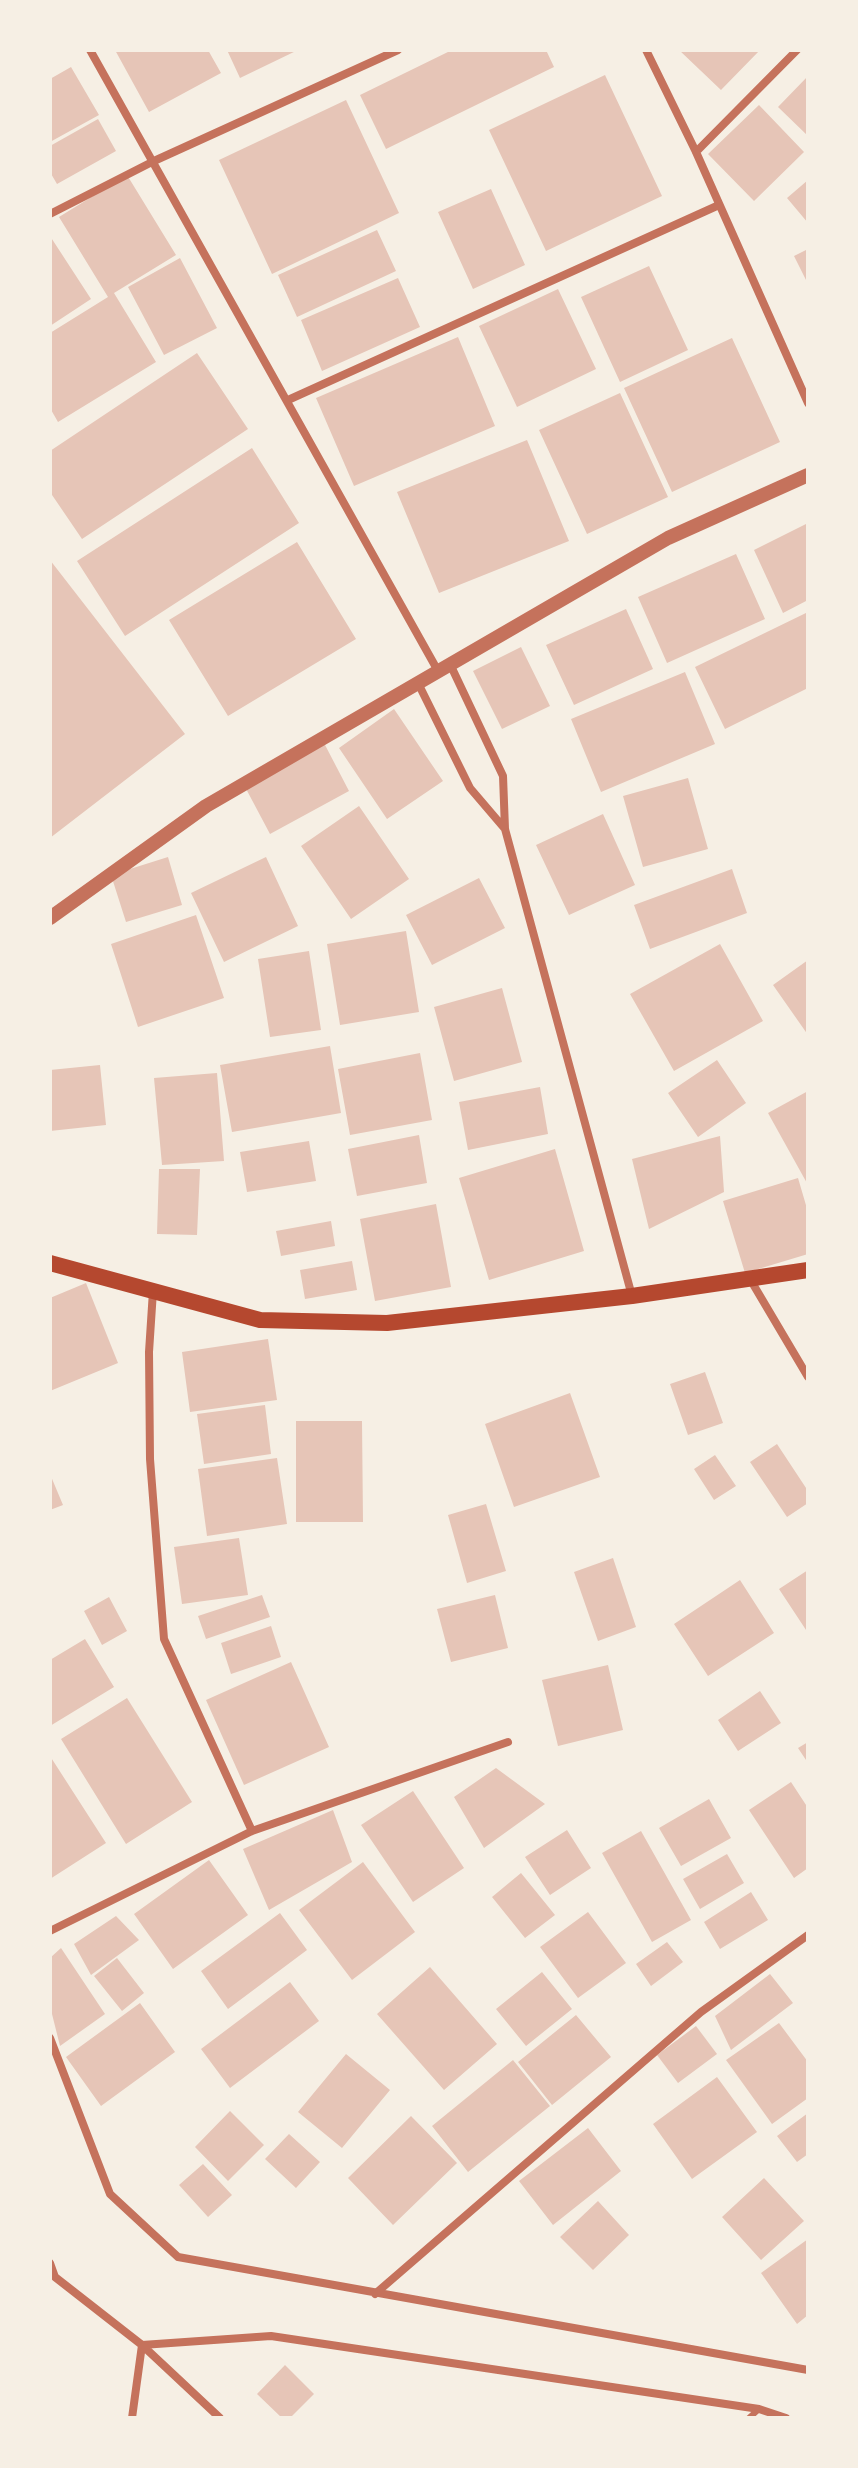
<!DOCTYPE html>
<html>
<head>
<meta charset="utf-8">
<style>
	body { margin:0 }
	#map { position:relative; width:858px; height:2468px; overflow:hidden; background:#f6efe4; font-family:"Times New Roman",serif }
	canvas { display:block }
	.frame { position:absolute; inset:0; border:52px solid #f6efe4; pointer-events:none }
</style>
</head>
<body>
<div id="map">
<canvas width="858" height="2468"></canvas>
<div class="frame"></div>
</div>
<script>
const ctx = document.querySelector('canvas').getContext('2d');
ctx.lineJoin = 'round';
function fillPath(path, color) { ctx.fillStyle = color; ctx.fill(path, 'evenodd'); }
function trace(path, color, width, dash) { ctx.strokeStyle = color; ctx.lineWidth = width; ctx.lineCap = dash ? 'butt' : 'round'; ctx.setLineDash(dash || []); ctx.stroke(path); }
fillPath(new Path2D(`
	M115,50h93l13,23 -72,39z
	M227,50h71l-58,28z
	M452,50h94l8,17 -168,82 -26,-54z
	M679,50h81l-39,40z
	M71,67l28,48 -49,27v-63z
	M605,75l57,121 -116,55 -57,-121z
	M808,76v60l-30,-29z
	M346,100l53,113 -127,61 -53,-114z
	M759,105l45,47 -50,49 -46,-47z
	M98,119l18,32 -59,33 -7,-12v-26z
	M127,175l49,80 -62,38 42,69 -98,60 -8,-14v-75l58,-36 -49,-80z
	M808,180v43l-21,-25z
	M491,189l34,76 -52,24 -35,-77z
	M377,230l19,41 -99,46 -19,-42z
	M50,236l41,63 -41,27z
	M808,249v35l-14,-28z
	M180,258l37,70 -53,27 -36,-68z
	M649,266l39,84 -68,32 -39,-85z
	M398,278l22,49 -98,44 -21,-51z
	M558,289l38,80 -79,38 -38,-81z
	M458,337l37,89 -141,60 -38,-88z
	M732,338l48,104 -108,50 -48,-104z
	M197,353l51,76 -166,110 -32,-47v-41z
	M620,393l48,104 -81,37 -48,-104z
	M527,440l42,101 -130,52 -42,-101z
	M252,448l47,75 -174,113 -48,-75z
	M808,523v77l-25,13 -29,-63z
	M297,542l59,97 -128,77 -59,-96z
	M736,554l29,65 -98,44 -29,-66z
	M50,560l135,174 -135,104z
	M626,609l27,60 -79,36 -28,-60z
	M808,612v76l-83,41 -30,-62z
	M521,647l29,59 -48,23 -29,-58z
	M685,672l30,72 -114,48 -30,-73z
	M394,709l49,72 -56,38 -48,-71z
	M324,743l25,48 -79,43 -26,-49z
	M688,778l20,71 -65,18 -20,-71z
	M359,806l50,73 -58,40 -50,-73z
	M603,814l32,71 -66,30 -33,-70z
	M168,857l14,48 -56,17 -15,-47z
	M266,857l32,69 -74,36 -33,-69z
	M732,869l15,44 -97,36 -16,-44z
	M479,878l26,50 -73,37 -26,-50z
	M196,915l28,83 -86,29 -27,-83z
	M406,931l13,81 -79,13 -13,-81z
	M720,944l43,77 -89,50 -44,-77z
	M309,951l12,79 -51,7 -12,-78z
	M808,960v75l-35,-50z
	M502,988l20,74 -68,19 -20,-74z
	M330,1046l11,67 -109,19 -12,-67z
	M420,1053l12,67 -82,15 -12,-66z
	M717,1060l29,43 -48,34 -30,-44z
	M100,1065l6,60 -56,6v-61z
	M217,1073l7,88 -62,4 -8,-87z
	M540,1087l8,47 -80,16 -9,-48z
	M808,1091v94l-40,-72z
	M419,1135l8,48 -70,13 -9,-47z
	M720,1136l4,56 -75,37 -17,-70z
	M309,1141l7,40 -69,11 -7,-40z
	M555,1149l29,102 -95,29 -30,-102z
	M159,1169h41l-3,66 -40,-1z
	M798,1178l10,34v42l-63,19 -22,-72z
	M436,1204l15,83 -76,14 -15,-82z
	M331,1221l4,25 -54,10 -5,-25z
	M352,1261l5,29 -52,9 -5,-29z
	M86,1283l32,80 -68,28v-93z
	M268,1339l9,61 -87,12 -8,-60z
	M705,1372l18,51 -35,12 -18,-51z
	M570,1393l30,84 -86,30 -29,-83z
	M265,1405l6,49 -67,10 -7,-50z
	M296,1421h66l1,101h-67z
	M777,1444l31,47v12l-21,14 -37,-55z
	M715,1455l21,31 -22,14 -20,-31z
	M277,1458l10,66 -80,12 -9,-67z
	M50,1474l13,31 -13,5z
	M486,1504l20,67 -39,12 -19,-68z
	M239,1538l9,57 -66,9 -8,-57z
	M613,1558l23,69 -38,14 -24,-69z
	M808,1570v63l-29,-44z
	M740,1580l34,53 -66,43 -34,-52z
	M262,1595l8,22 -64,22 -8,-23z
	M495,1595l13,53 -57,14 -14,-53z
	M109,1597l18,34 -25,14 -18,-34z
	M271,1626l10,31 -50,17 -10,-31z
	M85,1639l29,48 -64,39v-66z
	M291,1662l38,85 -85,38 -38,-85z
	M608,1665l15,65 -65,16 -16,-66z
	M760,1691l21,32 -43,28 -20,-31z
	M127,1698l65,104 -66,42 -65,-105z
	M808,1742v21l-10,-15z
	M50,1756l56,87 -56,36z
	M496,1768l49,36 -61,44 -30,-51z
	M791,1782l17,26v60l-14,10 -45,-68z
	M413,1791l51,77 -51,34 -52,-77z
	M709,1799l22,39 -50,28 -22,-38z
	M333,1810l19,52 -83,48 -26,-61z
	M567,1830l24,38 -41,27 -25,-38z
	M641,1831l50,89 -39,22 -50,-89z
	M727,1854l17,29 -44,26 -17,-30z
	M209,1860l39,55 -75,54 -39,-55z
	M363,1862l52,70 -63,48 -53,-70z
	M521,1873l34,42 -30,23 -33,-41z
	M751,1892l17,28 -48,29 -16,-27z
	M588,1912l38,51 -48,35 -38,-51z
	M280,1913l27,37 -79,59 -27,-38z
	M116,1916l23,24 -48,35 -17,-31z
	M667,1942l16,20 -32,24 -15,-22z
	M61,1948l44,66 -45,32 -10,-40v-48z
	M117,1958l27,35 -22,18 -28,-35z
	M430,1967l67,77 -53,46 -67,-76z
	M542,1972l30,37 -46,37 -30,-37z
	M770,1974l23,29 -62,47 -16,-34z
	M290,1982l29,39 -89,67 -29,-39z
	M140,2003l35,49 -74,54 -35,-49z
	M576,2015l35,42 -59,48 -34,-43z
	M779,2023l29,39v36l-36,26 -46,-64z
	M696,2026l21,28 -39,29 -21,-28z
	M346,2054l44,36 -48,58 -44,-36z
	M513,2060l37,46 -82,66 -36,-46z
	M717,2077l40,55 -65,47 -39,-55z
	M230,2111l34,34 -36,36 -33,-34z
	M808,2113v41l-11,8 -20,-26z
	M411,2116l46,47 -64,62 -45,-47z
	M588,2128l33,43 -68,54 -34,-44z
	M289,2134l31,28 -24,26 -31,-29z
	M203,2164l29,31 -24,22 -29,-32z
	M764,2178l40,43 -43,39 -39,-43z
	M598,2201l31,34 -36,35 -33,-33z
	M808,2239v76l-11,9 -36,-51z
	M285,2365l29,29 -24,24h-8l-25,-24z`), '#e6c5b7');
trace(new Path2D(`
	M749,2418l10,-9`), '#c5725c', 6);
trace(new Path2D(`
	M90,50l348,621
	M646,50l50,102 112,251
	M696,152l101,-102
	M50,214l104,-53 244,-111
	M288,400l431,-195
	M450,664l53,112 2,53 127,467
	M418,683l52,105 35,41
	M750,1279l58,98
	M153,1291l-4,61 1,107 14,180 88,192
	M50,1931l202,-100 256,-89
	M50,2038l60,156 68,63 630,113
	M50,2263l5,14 87,68 78,73
	M375,2294l326,-282 107,-77
	M142,2345l129,-9 488,73 27,9
	M132,2418l10,-73`), '#c5725c', 8);
trace(new Path2D(`
	M50,918l156,-112 462,-268 140,-63`), '#c5725c', 14);
trace(new Path2D(`
	M50,1263l210,57 127,3 245,-27 176,-26`), '#b5482f', 16);
</script>
</body>
</html>
